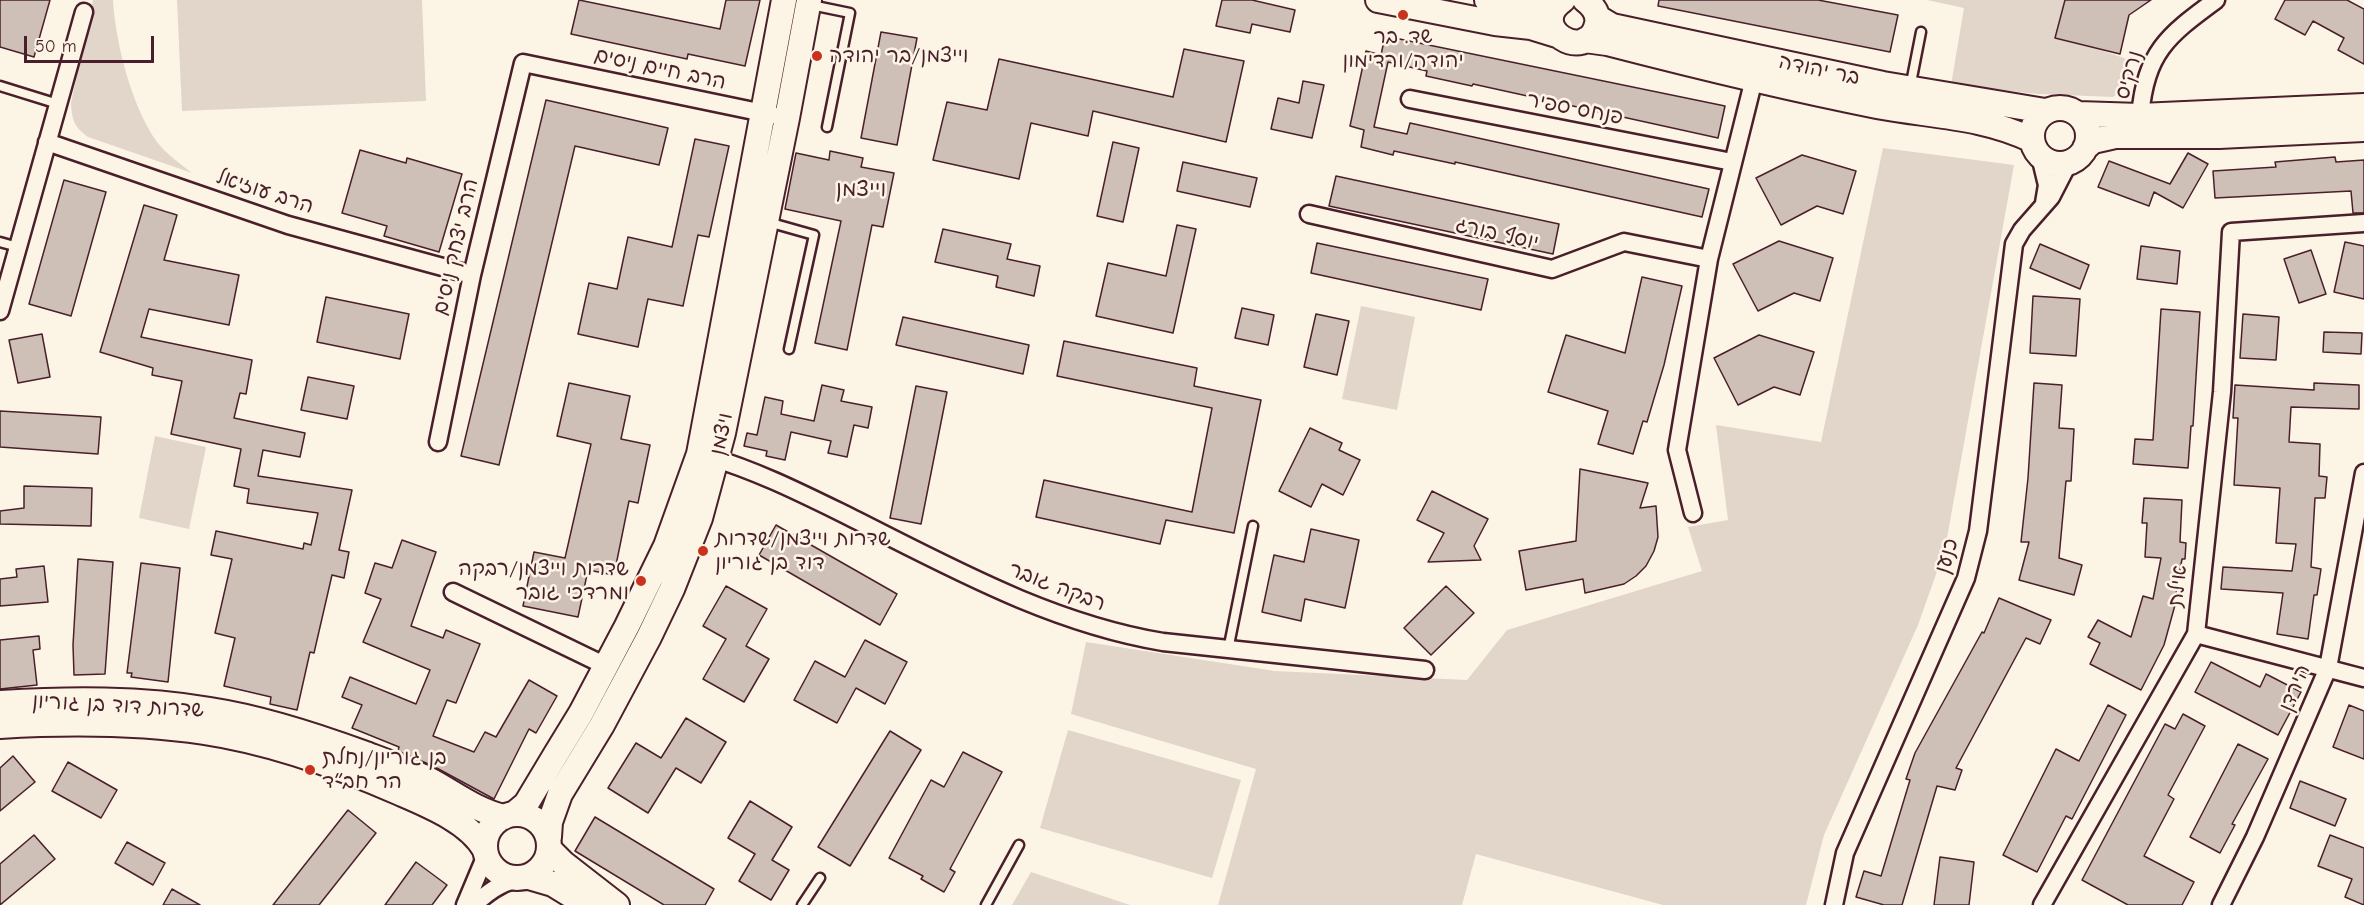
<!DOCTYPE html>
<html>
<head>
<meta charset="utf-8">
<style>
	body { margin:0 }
	#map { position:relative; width:2364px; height:905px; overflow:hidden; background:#fcf5e5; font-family:"Comic Neue",sans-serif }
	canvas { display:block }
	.scale { position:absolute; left:24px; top:36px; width:130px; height:27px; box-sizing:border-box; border:3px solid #4a1f2b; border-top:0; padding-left:8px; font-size:18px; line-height:21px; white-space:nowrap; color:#4a1f2b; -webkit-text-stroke:4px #fcf5e5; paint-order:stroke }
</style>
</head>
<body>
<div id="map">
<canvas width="2364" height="905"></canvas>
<div class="scale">50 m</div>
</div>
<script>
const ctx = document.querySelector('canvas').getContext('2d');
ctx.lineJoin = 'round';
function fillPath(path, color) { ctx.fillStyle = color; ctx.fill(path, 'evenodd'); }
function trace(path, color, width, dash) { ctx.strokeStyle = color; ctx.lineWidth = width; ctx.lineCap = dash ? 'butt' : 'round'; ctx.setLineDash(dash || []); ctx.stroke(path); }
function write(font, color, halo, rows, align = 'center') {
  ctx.font = font + ' "Comic Neue","Playpen Sans Hebrew",sans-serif'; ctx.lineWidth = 5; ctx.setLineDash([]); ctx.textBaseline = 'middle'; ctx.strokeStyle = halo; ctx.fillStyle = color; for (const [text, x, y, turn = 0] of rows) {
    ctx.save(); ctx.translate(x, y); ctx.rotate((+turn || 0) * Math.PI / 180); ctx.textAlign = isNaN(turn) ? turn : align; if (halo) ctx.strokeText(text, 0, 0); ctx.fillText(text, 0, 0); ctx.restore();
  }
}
fillPath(new Path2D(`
	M93,0h20c2,42 21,118 50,149 9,9 19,16 29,24l-104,-36c-14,-10 -16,-17 -17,-34z
	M177,0h245l4,101 -244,10z
	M1927,0h139l-10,35 74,25 -1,15 -6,14 -10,8 -75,-3 -87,-9 13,-77z
	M1883,148l131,17 -69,384 -27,76 -94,210 -18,70h-143l-187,-51 -14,51h-244l38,-136 -185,-55 15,-72 189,29 192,9 40,-50 195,-59 -14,-44 40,-7 -12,-95 105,17z
	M1361,306l54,11 -18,93 -55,-11z
	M155,436l51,11 -17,82 -50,-11z
	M1068,730l173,50 -29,98 -172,-50z
	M1031,872l99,33h-118z`), '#e2d5ca');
const building = new Path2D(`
	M0,0h50l-16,57 -34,-10z
	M579,0l141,29 6,-29h34l-15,66 -57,-12 -1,5 -116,-25z
	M1222,0h30l43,10 -5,22 -38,-8 -2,9 -34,-7z
	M1659,0h159l80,15 -8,37 -232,-46z
	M2065,0h86l-22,15 -9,39 -65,-16z
	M2285,0h62l17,9v55l-26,-14 6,-12 -31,-17 -8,14 -30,-16z
	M881,32l36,6 -20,107 -36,-7z
	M1385,36l340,70 -7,32 -245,-54 -1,2 -46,-10 1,-5 -39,-9 -14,65 33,7 3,-11 299,66 -7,28 -247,-55v2l-61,-13 -1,4 -32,-8 3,-17 -14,-4 16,-75 15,4z
	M1184,49l60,12 -18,81 -133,-31 -5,25 -57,-13 -12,56 -86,-19 14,-58 40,8 12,-51 174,38z
	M1303,81l21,4 -12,53 -41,-9 7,-31 21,5z
	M546,100l122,28 -9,37 -84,-19 -76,319 -38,-9z
	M695,139l34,7 -20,91 -11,-2 -15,71 -35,-7 -10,48 -60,-13 11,-51 28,6 11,-52 44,10z
	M1113,142l26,6 -16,74 -26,-6z
	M360,150l46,13 1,-5 55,16 -23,78 -55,-16 3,-10 -45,-13z
	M830,151l33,7 -2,9 33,6 -11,54 -11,-2 -25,125 -32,-7 26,-122 -56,-12 11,-56 33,7z
	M2188,153l20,11 -25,44 -29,-16 -5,14 -51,-19 11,-26 61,23z
	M1802,155l54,16 -13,43 -26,-8 -36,19 -25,-47z
	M2335,157l1,5 28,-2v53h-11l-2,-22 -136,7 -2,-27 63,-4 -1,-5z
	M1183,162l74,16 -7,29 -73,-16z
	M1336,176l223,48 -6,30 -224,-48z
	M64,180l42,12 -35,124 -42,-12z
	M144,205l33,10 -13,45 75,15 -10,50 -80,-16 -8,28 111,23 -6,34 -6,-1 -6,25 71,15 -5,24 -37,-7 -5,26 94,14 -13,60 10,2 -5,26 -12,-3 -18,78 -4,-1 -13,58 -27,-6 1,-7 -47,-11 11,-48 -20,-5 17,-74 -21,-4 5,-24 87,18 1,-6 7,2 7,-32 -71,-10 2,-14 -15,-3 7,-37 -70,-15 11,-53 -30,-6 1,-7 -53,-16z
	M1177,225l19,4 -23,104 -77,-17 12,-53 58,13z
	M943,229l68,15 -4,15 33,7 -6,30 -38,-9 2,-11 -63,-14z
	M1779,241l54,17 -13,43 -26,-8 -36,18 -25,-47z
	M2345,242l19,4v53l-30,-7z
	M1317,243l171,36 -7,31 -170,-37z
	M2040,244l49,21 -9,24 -50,-21z
	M2141,246l39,5 -3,33 -40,-5z
	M2311,250l15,44 -27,9 -15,-44z
	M1642,277l40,9 -18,79 -17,57 -4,-1 -10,33 -35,-10 10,-33 -60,-19 18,-57 59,18z
	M2033,296l47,3 -4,57 -46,-3z
	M326,297l83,17 -9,45 -83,-17z
	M1242,308l32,7 -6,30 -33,-7z
	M2161,309l39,3 -7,114h-2l-3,42 -55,-4 2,-25 18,1z
	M1316,314l33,7 -12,54 -33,-8z
	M2243,314l36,3 -3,43 -36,-2z
	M903,317l126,28 -6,29 -127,-29z
	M2324,332l38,1 -1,21 -38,-2z
	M42,334l8,43 -32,6 -9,-43z
	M1759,335l55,17 -14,43 -26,-8 -36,18 -24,-47z
	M1064,341l133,27 -3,18 67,14 -27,133 -68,-13 -6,24 -124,-27 8,-37 148,32 20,-104 -155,-32z
	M308,377l46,9 -7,33 -46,-9z
	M569,383l61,13 -9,43 29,6 -12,58 -9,-2 -15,74 -26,-5 -10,47 -55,-11 11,-54 31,6 26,-114 -34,-8z
	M2034,383l28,2 -3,43 15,1 -3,52h-5l-7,77 23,7 -8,30 -55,-15 10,-38h-8l7,-64z
	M2314,383l45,2v24l-68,-2 -2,35 31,2 -1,32 8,1 -2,21h-10l-4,69 10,2 -4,26h-3l-6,44 -31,-5 6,-41 -62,-4 2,-22 69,4 4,-27 -20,-1 4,-55 -46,-3 4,-67h-5l2,-33 79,5z
	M822,385l22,5 -3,11 31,6 -4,21 -14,-3 -7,32 -19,-4 3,-12 -40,-9 -6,28 -19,-4 1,-5 -23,-5 3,-13 10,2 8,-38 18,4 -2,13 33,7z
	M916,386l31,6 -26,132 -31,-6z
	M0,411l101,6 -3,37 -98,-7z
	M1310,428l32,15 -3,7 21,10 -17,35 -21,-11 -11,23 -32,-16z
	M1580,469l68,14 -8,25 16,-2 2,31 -4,14 -8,15 -10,10 -12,8 -39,9 -2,-14 -57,11 -7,-39 57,-10z
	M24,486l68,2 -1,38 -91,-2v-13l24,-3z
	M1432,491l56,28 -14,27 7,14 -53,2 16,-29 -27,-13z
	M2144,498l38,2 -2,42 6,1 -1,16h-3l-8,46h1l-11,40 -23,45 -51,-26 10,-21 -12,-6 10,-17 33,17 12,-41 10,3 8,-41 -16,-1 2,-34h-5z
	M776,525l121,69 -17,31 -121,-70z
	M1311,529l48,11 -14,68 -40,-9 -4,22 -39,-9 12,-57 30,7z
	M402,540l34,12 -25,74 32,12 3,-8 34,14 -24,59 -9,-3 -14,36 41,16 11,-20 11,5 33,-57 28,16 -21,37 -7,-4 -35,70 -61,-33 -35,-15 1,-4 -47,-19 10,-23 -20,-8 8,-20 66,27 14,-34 -67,-28 18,-43 -16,-6 10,-30 17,5z
	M78,559l35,3 -8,112 -31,1 -1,-30z
	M141,563l39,5 -12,114 -37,-5 1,-4h-5z
	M44,566l4,36 -48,4v-27l17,-2 -1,-8z
	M726,586l41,23 -21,37 23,13 -25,43 -41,-23 23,-40 -23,-13z
	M1446,586l28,27 -43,42 -27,-27z
	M1999,598l52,22 -11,24 -14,-6 -70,130 6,2 -7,20 -18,-4 -35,119h-18l-28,-8 8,-26 17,5 29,-96 -4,-1 9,-26 67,-121 2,1z
	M39,636l1,13 -7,1 4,35 -37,4v-49z
	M865,640l42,22 -22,42 -29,-16 -19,35 -43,-23 21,-39 30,16z
	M2211,662l49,25 6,-13 35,18 -23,43 -83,-43z
	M2108,705l18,10 -54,104 -6,-3 -29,56 -34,-17 53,-106 23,12z
	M2349,705l15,6v48l-31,-12z
	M2183,714l22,12 -37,69 6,4 -30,57 50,26 -12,23h-54l-46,-25 83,-156 10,5z
	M686,718l40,24 -25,41 -25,-15 -28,45 -40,-25 28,-45 25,15z
	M890,731l31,19 -71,116 -32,-19z
	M2238,744l30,15 -36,65 3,1 -15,28 -30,-16z
	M963,752l39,20 -52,97 5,3 -11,20 -23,-13 2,-3 -34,-18 42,-78 13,7z
	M13,756l22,26 -35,29v-43z
	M68,762l49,28 -16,28 -49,-27z
	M2300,781l46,18 -11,27 -45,-18z
	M750,801l42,26 -20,33 17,10 -18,30 -32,-19 16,-27 -27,-16z
	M348,810l28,23 -57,72h-46z
	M595,817l119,72 -9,16h-41l-89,-54z
	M34,835l21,24 -55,46v-41z
	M2330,835l34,13v57l-19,-8 7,-18 -34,-13z
	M127,842l38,21 -12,22 -38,-22z
	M1940,857l34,5 -5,43h-35z
	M416,862l31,23 -15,20h-47z
	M172,889l28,16h-37z`);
fillPath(building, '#cfc0b7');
trace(building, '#4a1f2b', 1.5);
const lane = new Path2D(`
	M811,5l39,8 -23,114
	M0,86l58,18
	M1910,88l11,-56
	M768,222l46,13 -25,114
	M0,242l18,5
	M1228,650l25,-124
	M802,905l18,-27
	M986,905l33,-60`);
const street = new Path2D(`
	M1410,99l322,63
	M2140,116c6,-64 27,-80 76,-116
	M47,142l241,83 184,50
	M2040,156l7,29 -3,18
	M1309,214l243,55 72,-27 85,17
	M0,311l84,-299
	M438,442l34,-167 51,-212 250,52
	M707,456c50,15 92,36 139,59 102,51 203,108 317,127l262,28
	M1693,513l-16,-63 32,-191 45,-180
	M453,592l153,74
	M2196,634l168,44
	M465,905l21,-50
	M474,905c14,-13 25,-21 43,-26
	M1834,905l11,-52 121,-275 12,-47 36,-287 8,-14 29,-33 18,-35
	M2042,905l154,-271 26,-242 9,-160 133,-9
	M2221,905l34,-68 73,-169 36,-195`);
const secondary = new Path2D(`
	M1378,0l117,23 36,4 26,8
	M1487,0c23,5 48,13 70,5
	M1563,0c-38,27 24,66 34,24 2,-10 -4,-18 -12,-24
	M1597,17l15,9 28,6 243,52 162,27
	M1585,40l22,3c89,23 179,45 270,63 53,10 106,10 155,34
	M2032 136a28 28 0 1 1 56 0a28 28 0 1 1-56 0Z
	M2078,114l62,2 224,-10
	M2085,148l8,-7 22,-5h104l145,-7
	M0,703c69,-4 141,-5 210,7 52,8 104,25 153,43 24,9 50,18 72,30 23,13 43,28 69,34
	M0,726c68,-4 137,-4 204,6 67,10 134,34 196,61 28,12 70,29 85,57
	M485 846a32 32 0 1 1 64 0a32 32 0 1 1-64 0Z
	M514,814l12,-10 30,-50 25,-41 46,-87 39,-80 33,-92 85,-454
	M549,837l1,-15 10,-28 42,-69 47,-88 23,-48 28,-71 23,-85 64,-315 22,-118
	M550,850l13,13 54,42
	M529,877l24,7 34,21`);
trace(lane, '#4a1f2b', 13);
trace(street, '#4a1f2b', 21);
trace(secondary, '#4a1f2b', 28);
trace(lane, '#fcf5e5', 8);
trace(street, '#fcf5e5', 16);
trace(secondary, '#fcf5e5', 24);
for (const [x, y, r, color] of [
	[1403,15,6,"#c8321e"],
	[817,56,6,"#c8321e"],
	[703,551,6,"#c8321e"],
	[641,581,6,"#c8321e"],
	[310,770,6,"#c8321e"]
]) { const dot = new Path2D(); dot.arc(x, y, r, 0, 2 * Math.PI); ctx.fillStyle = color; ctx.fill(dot); trace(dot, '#fcf5e5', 2); }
write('21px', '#4a1f2b', '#fcf5e5', [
	["שד. בר",1403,37,"center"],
	["יהודה/ורדימון",1403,61,"center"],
	["וייצמן/בר יהודה",829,56],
	["שדרות וייצמן/שדרות",715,539],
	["דוד בן גוריון",715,563],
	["שדרות וייצמן/רבקה",629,569,"right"],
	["ומרדכי גובר",629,593,"right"],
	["בן גוריון/נחלת",322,758],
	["הר חב״ד",322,782]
], 'left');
write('21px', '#4a1f2b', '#fcf5e5', [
	["הרב חיים ניסים",660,69,12],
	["בר יהודה",1819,70,12],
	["נרקיס",2129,75,-73],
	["פנחס ספיר",1575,109,11],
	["הרב עוזיאל",265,192,18],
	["יוסף בורג",1497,234,13],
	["הרב יצחק ניסים",456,247,-77],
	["ויצמן",722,434,-78],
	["כנען",1947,556,-73],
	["אילת",2178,586,-84],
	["רבקה גובר",1057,587,21],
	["הירדן",2295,688,-67],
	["שדרות דוד בן גוריון",118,706,3]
]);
write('22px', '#4a1f2b', '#fcf5e5', [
	["וייצמן",861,190]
]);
</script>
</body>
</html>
